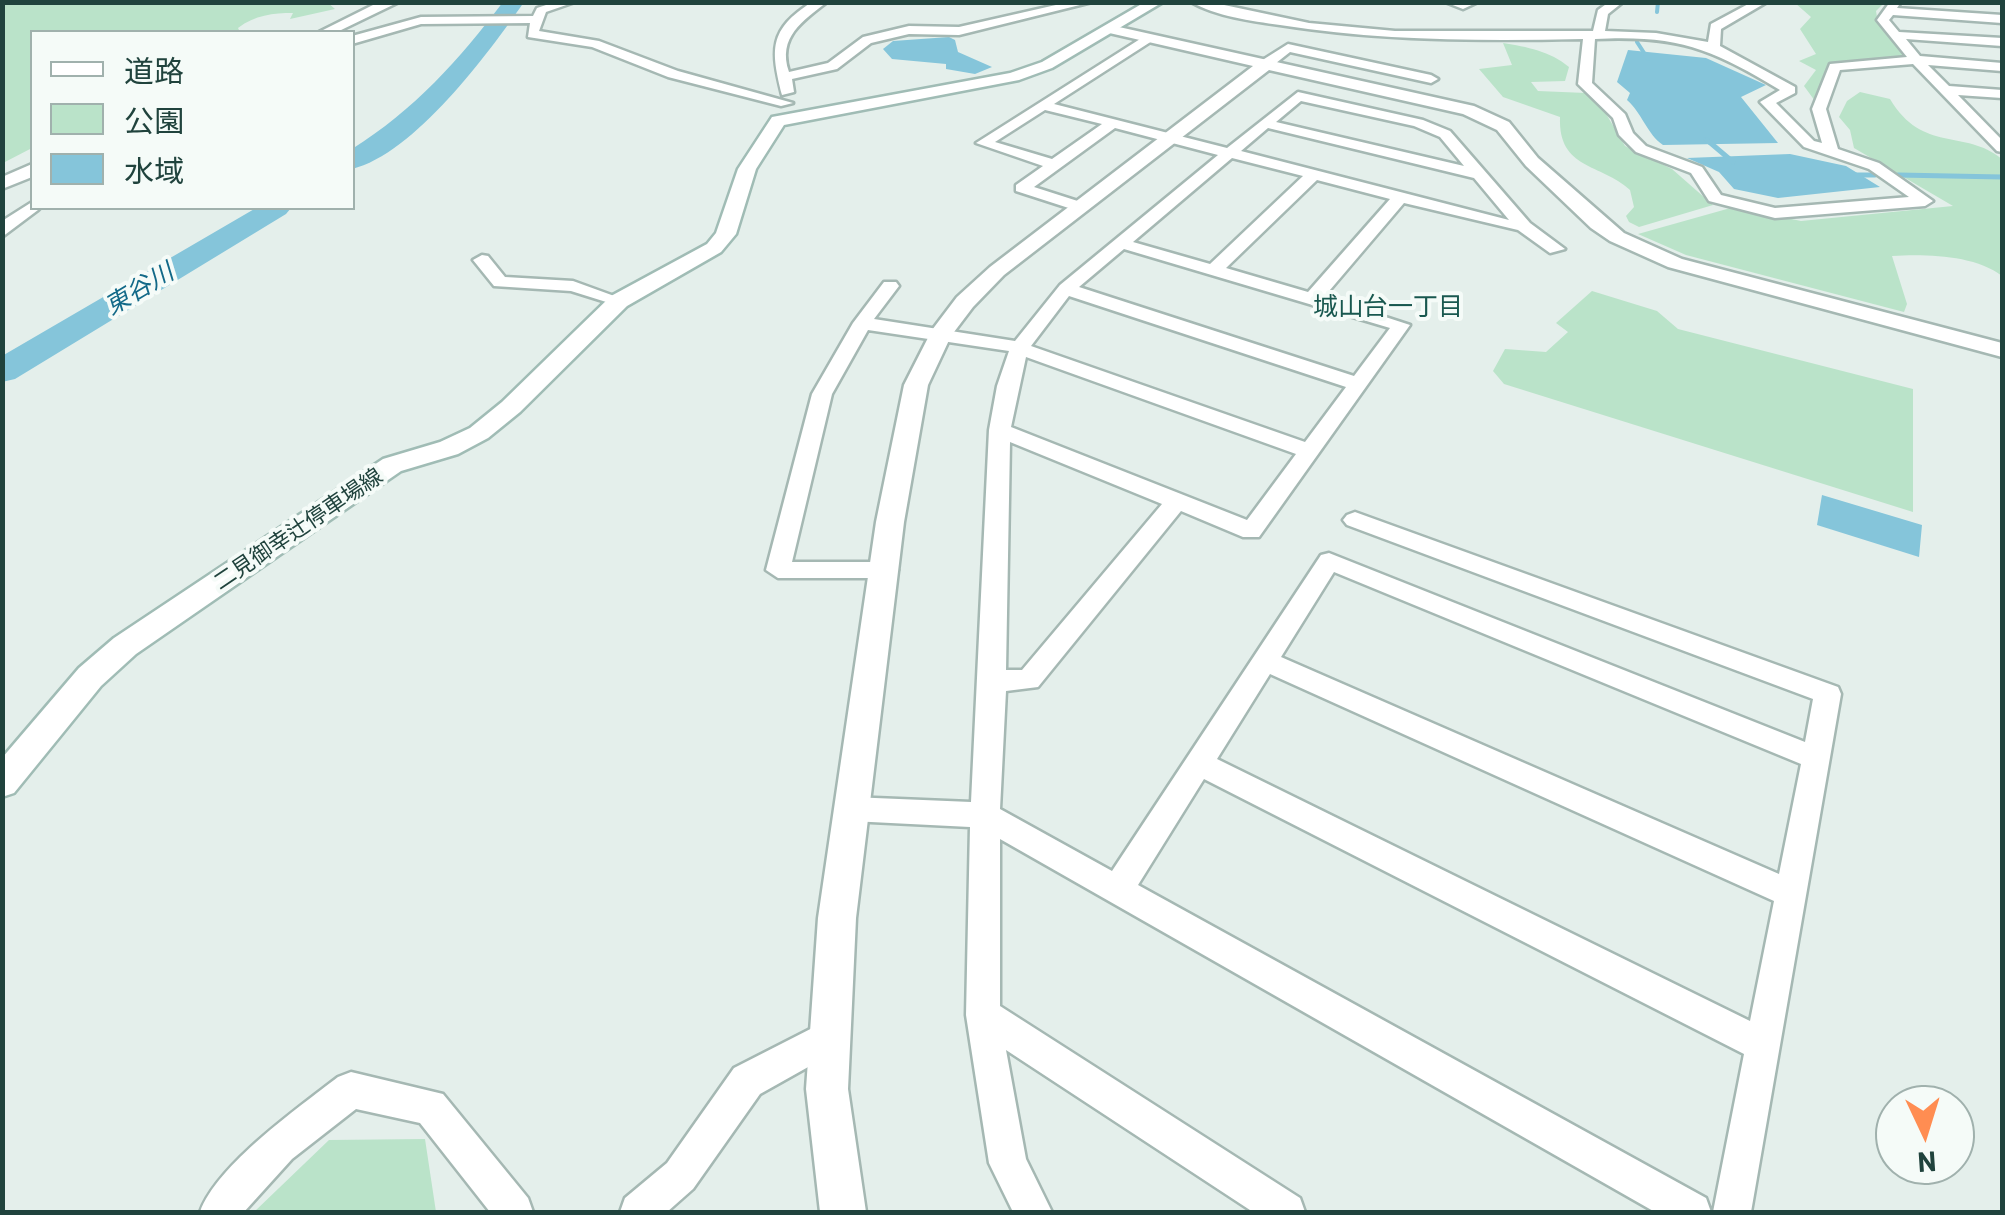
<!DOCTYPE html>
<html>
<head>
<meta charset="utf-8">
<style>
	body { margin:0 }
	#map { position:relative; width:2005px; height:1215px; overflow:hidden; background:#e4efeb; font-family:Barlow,"Noto Sans JP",sans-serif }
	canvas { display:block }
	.frame { position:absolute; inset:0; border:5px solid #20433d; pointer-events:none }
	.legend { position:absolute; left:30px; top:30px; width:325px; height:180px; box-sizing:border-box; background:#f5fbf8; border:2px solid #a0b1ad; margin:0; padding:12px 18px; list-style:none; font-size:30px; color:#20433d }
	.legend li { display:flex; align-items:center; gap:20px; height:50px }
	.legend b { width:50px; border:2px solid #a0b1ad }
	.north { position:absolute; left:1875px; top:1085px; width:100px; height:100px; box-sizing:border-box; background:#f5fbf8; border:2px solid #a0b1ad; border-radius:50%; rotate:176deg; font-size:28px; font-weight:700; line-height:40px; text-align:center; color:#20433d }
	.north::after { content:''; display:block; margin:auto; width:35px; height:45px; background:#ff8d52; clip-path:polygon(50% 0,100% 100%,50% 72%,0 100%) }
</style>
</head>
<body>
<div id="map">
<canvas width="2005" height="1215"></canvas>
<div class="frame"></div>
<ul class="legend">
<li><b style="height:12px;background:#fff"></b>道路</li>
<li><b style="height:28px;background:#bae3c9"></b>公園</li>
<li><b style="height:28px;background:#85c5da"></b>水域</li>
</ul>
<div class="north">N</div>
</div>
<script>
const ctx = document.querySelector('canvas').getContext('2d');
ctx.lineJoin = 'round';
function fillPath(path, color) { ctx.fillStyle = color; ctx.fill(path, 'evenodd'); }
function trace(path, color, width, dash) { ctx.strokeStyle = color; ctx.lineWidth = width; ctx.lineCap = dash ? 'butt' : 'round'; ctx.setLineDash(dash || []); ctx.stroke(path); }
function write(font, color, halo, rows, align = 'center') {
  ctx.font = font + ' Barlow,"Noto Sans JP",sans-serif'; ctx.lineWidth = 8; ctx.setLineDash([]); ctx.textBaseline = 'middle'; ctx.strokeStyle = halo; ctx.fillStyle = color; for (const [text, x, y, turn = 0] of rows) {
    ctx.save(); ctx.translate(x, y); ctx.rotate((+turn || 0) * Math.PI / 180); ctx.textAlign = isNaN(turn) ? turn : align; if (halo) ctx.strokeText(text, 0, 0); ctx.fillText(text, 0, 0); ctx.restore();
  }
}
fillPath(new Path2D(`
	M327,2l8,7 -45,10 3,-6c-20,0 -38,2 -55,15l2,4h-208v116l-29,15 -1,-160z
	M1795,3h89l-8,8 2,12 28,33 -75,9 -16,36 -11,-15 12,-16 -17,-9 17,-7 -16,-25 11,-12z
	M1503,43c24,4 47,8 66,24l-4,14 -34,1 7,9 48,2 19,19 20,34 47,23 41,36 -74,22 -10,-5 -3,-6 8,-9 -4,-17c-29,-27 -72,-20 -70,-73l-57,-20 -24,-28 33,-4z
	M1860,92l30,7c33,55 74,29 112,60v117c-27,-21 -76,-22 -110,-20l15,48 -3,8 -218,-57 -48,-21 96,-27 67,14 152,-15 -99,-58 -4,-18 -11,-13 8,-16z
	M1592,291l65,20 21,18 235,60v123l-409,-128 -11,-13 12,-22 41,3 22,-20 -12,-9z
	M425,1139l11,73h-182l75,-72z`), '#bae3c9');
fillPath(new Path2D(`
	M949,37l6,3 3,12 34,15 -17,7 -29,-5v-5l-54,-5 -9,-10 10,-8z
	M1628,50l78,8 60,27 -25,12 37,46 -115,2c-16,-11 -21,-32 -36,-45l3,-7 -13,-11z
	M1790,154l56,12 34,21 -102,11 -44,-9 -15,-17 -32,-14z
	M1822,495l100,30 -3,32 -102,-32z`), '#85c5da');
trace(new Path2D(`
	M1657,12l1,-10
	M1637,42l11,17
	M1705,139l5,4`), '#85c5da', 4);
trace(new Path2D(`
	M1707,140l26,22
	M1853,175h22
	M1898,175l104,2`), '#85c5da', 5);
fillPath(new Path2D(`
	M503,2h21c-35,51 -110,152 -172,167v-20c62,-39 107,-89 151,-147z
	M256,208h35l-5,6 -271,165 -13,3v-26z`), '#85c5da');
const minor = new Path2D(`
	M555,2h20l-29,10 -7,19 60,10 79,30 115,32 -12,3 -113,-29 -76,-30 -64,-10 2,-14 -109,1 -69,20v-8l69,-19 112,-1 4,-8z
	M812,2h15c-24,19 -50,35 -38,70l39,-9 35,-26 46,-11 50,1 110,-25h23l-133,33 -50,-1 -38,9 -34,26 -45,10 2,13 -12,3c-11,-45 -14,-65 30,-93z
	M1191,2h19l99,21 86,8h198l5,-21 11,-8h14l-15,12 -3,17 51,2 52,9 3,-18 41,-22h15l-46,27 -1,17 75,41v6l-19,10 38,38 8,2 -10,-34 18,-45 77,-7 -30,-37 13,-18h11l-4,6 105,7v8l-109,-8 -4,5 10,12 103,6v8l-96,-7 14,17 82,7v8l-74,-6 21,21 53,4v8l-44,-3 44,45v12l-5,-1 -84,-87 -73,6 -14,39 12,40 41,14 54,38 -8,5 -150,12 -66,-17 -18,-28 -55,-21 -17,-17 -6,-17 -35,-34 5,-45c-102,2 -202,2 -303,-14 -29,-4 -64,-9 -89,-23zM1595,39c83,-4 115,9 185,51l-20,12 44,45 65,22 40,28 -134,11 -54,-13 -19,-28 -56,-21 -13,-13 -8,-19 -33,-31z
	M1445,2h33l-15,7z
	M1148,34l4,7 -98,63 173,44 71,-56 125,28 27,11 80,92 35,26 -15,4 -32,-23 -114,-27 -80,94 86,28 -151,212h-16l-62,-26 -143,176 -32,4 -6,118 112,62 209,-316 8,-2 476,189 8,-43 -466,-174 -4,-5 4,-5 8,-3 483,175 3,7 -90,518h-38l31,-158 -540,-275 -66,106 568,313 5,14h-56l-655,-373v167l300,192 5,14h-52l-247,-162 20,109 26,53h-39l-24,-49 -23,-148 4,-188 -119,-6 -10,-3 -5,-9 5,-9 10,-3 120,5 18,-372 8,-44 12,-35 -141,-21 -36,64 -40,168h94l12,8 -12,8h-108l-12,-8 46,-176 41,-71 31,-41h12l3,4 -25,33 141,22 45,-56 158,-130 -103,-27 -81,59 53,17 2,3 -8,5 -65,-21v-6l27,-19 -67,-23zM1301,101l113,25 26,11 24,29 -188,-44zM1045,110l57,14 -50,35 -57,-17zM1268,128l206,50 35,42 -268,-69zM1232,158l71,18 -93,88 -77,-22zM1317,180l73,19 -82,93 -82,-24zM1124,249l266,79 -36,48 -275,-89zM1069,296l277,91 -41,55 -274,-96zM1026,357l270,97 -49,66 -236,-93zM1010,442l152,62 -140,166h-16zM1334,572l467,192 -22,110 -498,-217zM1270,674l504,227 -24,120 -533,-262z
	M1288,44l143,31 7,4 -7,4 -141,-31 -19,15h-10v-6z
	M32,202v6h8l-2,2 -36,27v-16z
	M482,255l6,1 17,21 68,4 55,20 -9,5 -48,-15 -77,-5 -21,-26z
	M830,1019l12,5 5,12 -5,12 -82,46 -67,95 -26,23h-47l5,-14 42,-35 67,-95z
	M351,1072l92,22 85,104 5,14h-43l-70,-89 -64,-14 -64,50 -48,53h-44c17,-47 98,-104 138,-135z`);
const tertiary = new Path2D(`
	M379,2h20l-62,30h-18z
	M1110,25l364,81 35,16 29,36 86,75 58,26 320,84v14l-334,-90 -58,-26 -19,-13 -65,-62 -29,-36 -34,-16 -194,-44 -265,205 -31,32 -22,29 -23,49 -24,137 -48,396 -8,171 18,123h-46l-14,-123 12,-171 58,-396 28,-137 28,-55 25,-33 33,-30 263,-201 -148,-34 -2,-3z
	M32,164v13l-30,12v-12z`);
const secondary = new Path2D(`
	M1145,2h18l-111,66 -33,12 -235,45 -28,44 -20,65 -15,18 -94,54 -107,106 -32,26 -30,16 -57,17 -265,183 -35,32 -87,107 -12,4v-39l77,-90 35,-30 269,-179 57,-17 30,-14 32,-26 109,-106 96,-52 9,-11 22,-64 34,-52 238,-44 32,-11z`);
trace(minor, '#a5b8b3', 5);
trace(tertiary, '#a5b8b3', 5);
trace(secondary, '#a0bcb5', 5);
fillPath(minor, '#fff');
fillPath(tertiary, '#fff');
fillPath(secondary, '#fff');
write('22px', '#20433d', '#f5fbf8', [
	["二見御幸辻停車場線",298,529,-34]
]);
write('italic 25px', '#126988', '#f5fbf8', [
	["東谷川",139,289,-31]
]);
write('25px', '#19584f', '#f5fbf8', [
	["城山台一丁目",1388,307]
]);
</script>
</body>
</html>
